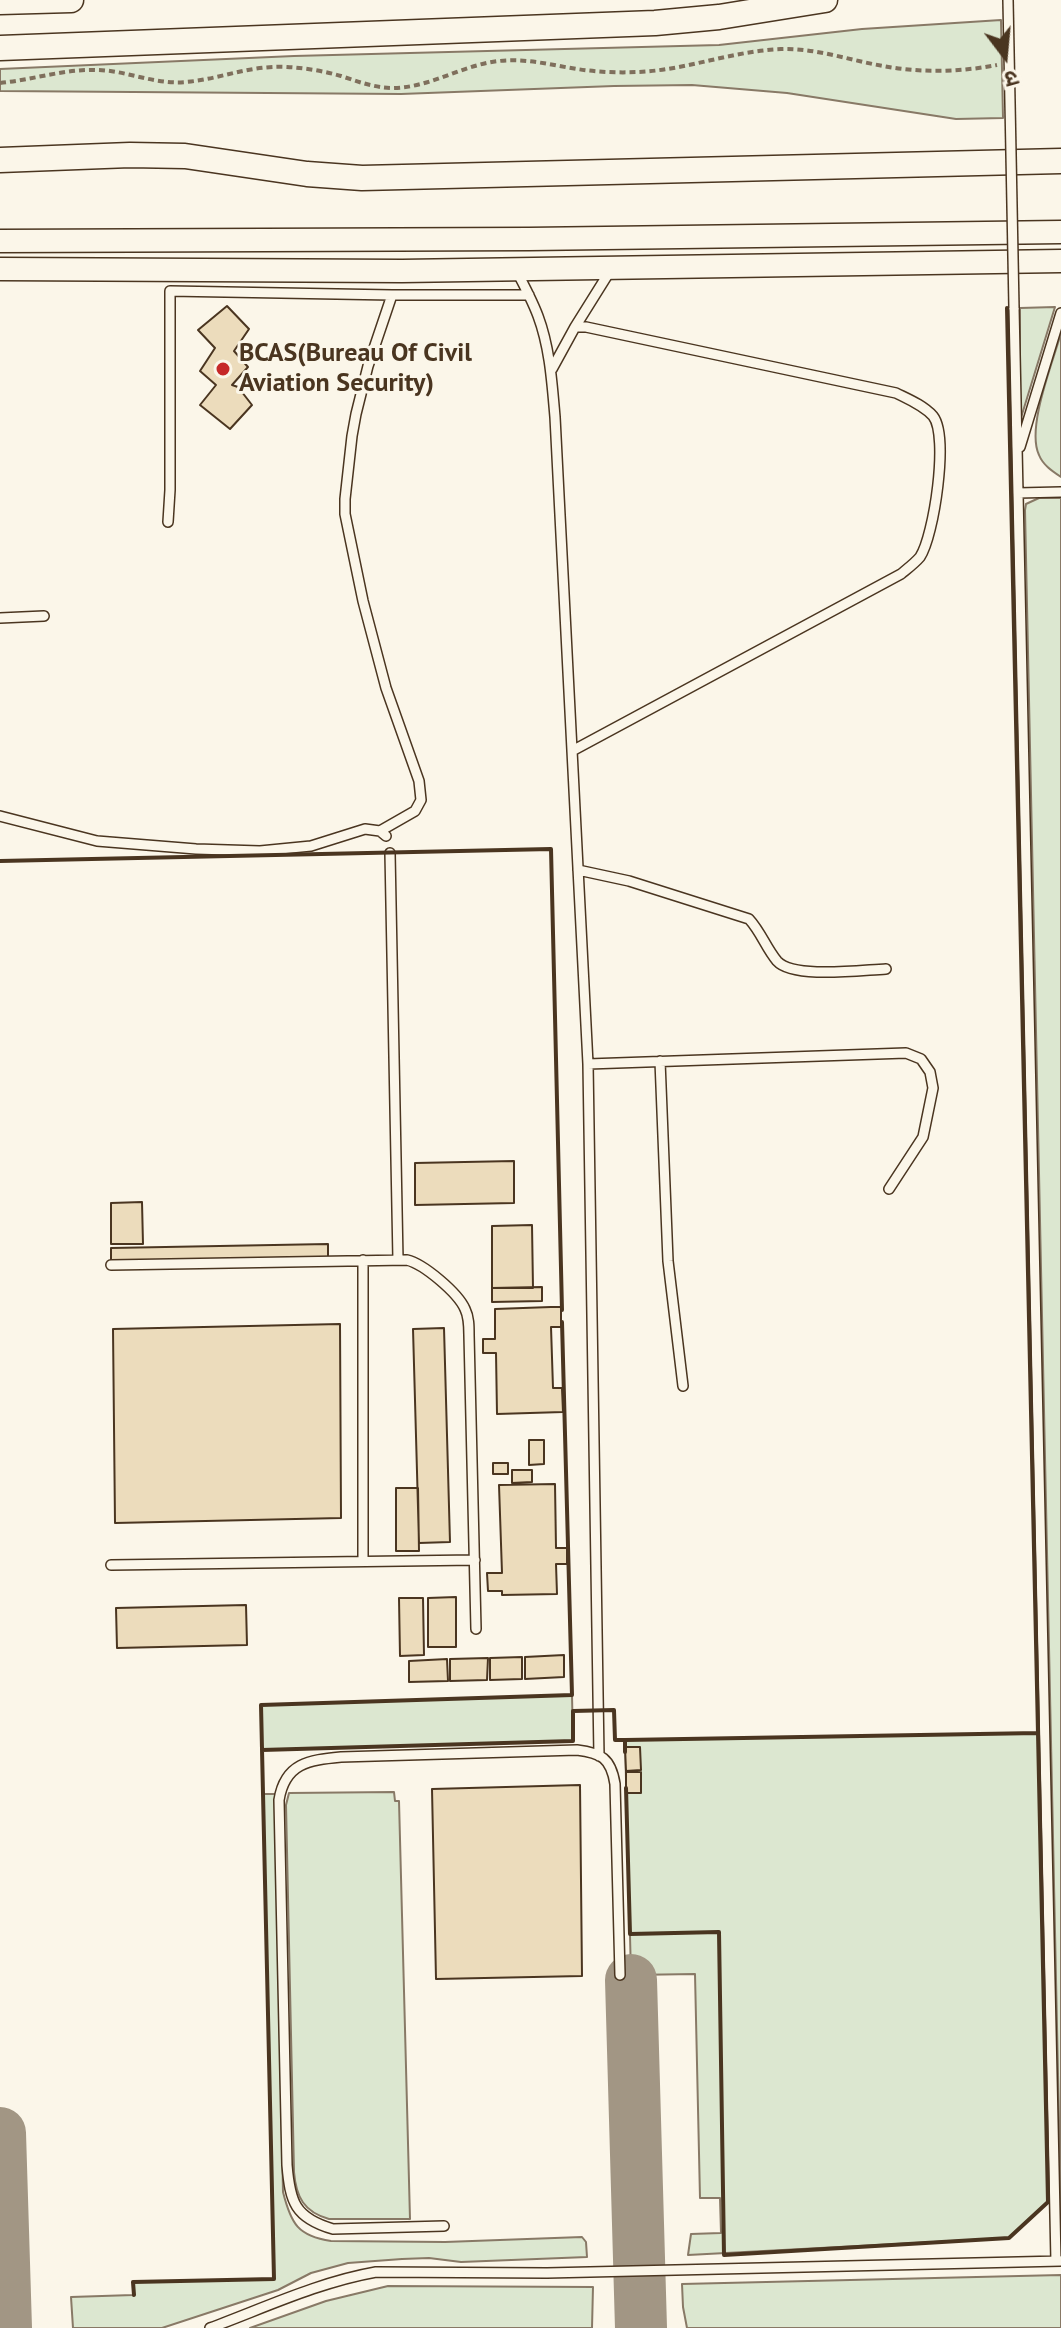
<!DOCTYPE html>
<html>
<head>
<meta charset="utf-8">
<style>
	body { margin:0 }
	#map { position:relative; width:1061px; height:2328px; overflow:hidden; background:#fbf6e9; font-family:"PT Sans","Noto Sans Devanagari",sans-serif }
	canvas { display:block }
	.north { position:absolute; left:965px; top:16px; width:80px; height:80px; -webkit-text-stroke:6px #fbf6e9; paint-order:stroke; rotate:164deg; font-size:22px; font-weight:700; line-height:32px; text-align:center; color:#4a3520 }
	.north::after { content:''; display:block; margin:auto; width:28px; height:36px; background:#4a3520; clip-path:polygon(50% 0,100% 100%,50% 72%,0 100%) }
</style>
</head>
<body>
<div id="map">
<canvas width="1061" height="2328"></canvas>
<div class="north">उ</div>
</div>
<script>
const ctx = document.querySelector('canvas').getContext('2d');
ctx.lineJoin = 'round';
function fillPath(path, color) { ctx.fillStyle = color; ctx.fill(path, 'evenodd'); }
function trace(path, color, width, dash) { ctx.strokeStyle = color; ctx.lineWidth = width; ctx.lineCap = dash ? 'butt' : 'round'; ctx.setLineDash(dash || []); ctx.stroke(path); }
function write(font, color, halo, rows, align = 'center') {
  ctx.font = font + ' "PT Sans",sans-serif'; ctx.lineWidth = 6; ctx.setLineDash([]); ctx.textBaseline = 'middle'; ctx.strokeStyle = halo; ctx.fillStyle = color; for (const [text, x, y, turn = 0] of rows) {
    ctx.save(); ctx.translate(x, y); ctx.rotate((+turn || 0) * Math.PI / 180); ctx.textAlign = isNaN(turn) ? turn : align; if (halo) ctx.strokeText(text, 0, 0); ctx.fillText(text, 0, 0); ctx.restore();
  }
}
const green = new Path2D(`
	M1001,20l2,98 -47,1 -169,-26 -95,-8 -78,1 -213,8 -401,-3v-22l294,-13 425,-11 143,-16z
	M1055,307l-35,114v-113z
	M1061,333v144c-9,-6 -18,-12 -22,-22 -13,-27 14,-93 22,-122z
	M1039,498h22v1717l-36,-1705 1,-6z
	M572,1695l1,46 -311,9 -1,-45z
	M1038,1733l10,469 -39,36 -321,17 3,-21 30,-1 -1,-35h-20l-5,-224 -64,1 -6,-235z
	M394,1792l1,9h4l11,418h-81c-25,-7 -33,-22 -35,-47l-8,-367 3,-12z
	M263,1794h12l8,398c8,32 15,44 48,49l114,1 137,-5 4,5 1,15 -126,5 -32,-4 -27,1 -54,4 -37,10 -33,17 -116,38h-89l-2,-31 62,-2v-13l141,-3z
	M1061,2275v53h-374l-4,-21 -1,-23z
	M388,2286l205,1 -1,41h-342l76,-27z`);
fillPath(green, '#dce7d0');
trace(green, '#887966', 2);
trace(new Path2D(`
	M631,1980l10,348
	M0,2133l6,195`), '#a29684', 52);
const building = new Path2D(`
	M227,306l22,23 -15,22 14,16 -16,18 6,2 14,18 -22,24 -30,-24 16,-20 -16,-14 15,-23 -17,-18z
	M514,1161v42l-99,2v-42z
	M142,1202l1,42h-32v-41z
	M532,1225l1,63h-41v-62z
	M328,1244v13l-217,4v-13z
	M542,1287v14l-50,1v-14z
	M551,1307h10v20h-10l2,61h9l1,24 -66,2 -1,-61h-13v-14h12v-30z
	M340,1324l1,194 -226,5 -2,-194z
	M444,1328l6,214 -31,1 -6,-214z
	M529,1440h15v24l-15,1z
	M493,1463h15v11h-15z
	M512,1470h20v12l-20,1z
	M555,1484l1,64h11v16h-11l1,30 -55,1v-4h-14l-1,-18h15l-3,-88z
	M396,1488h22l1,63h-23z
	M456,1597v50h-28v-49z
	M399,1598h24l1,57 -24,1z
	M246,1605l1,40 -130,3 -1,-40z
	M564,1655v22l-39,2v-22z
	M522,1657v22l-32,1v-22z
	M488,1658l-1,22 -37,1v-22z
	M447,1659l1,22 -39,1v-21z
	M625,1747h15l1,23 -15,1z
	M626,1772h15v21h-15z
	M580,1785l2,191 -146,3 -4,-190z`);
fillPath(building, '#ecdcbc');
trace(building, '#4a3520', 2);
const service = new Path2D(`
	M516,270c8,15 16,30 22,46 12,32 14,67 17,101l33,647 11,692
	M1014,308l42,1953
	M575,327l35,-56
	M552,369l23,-42h11l310,66c12,6 27,12 37,23 16,20 1,120 -13,141 -5,6 -13,12 -19,17l-329,177
	M1020,447l41,-134
	M1018,493l43,-1
	M168,522l2,-32v-199l222,4h137
	M0,618l44,-2
	M0,816l97,25 99,8 64,2 51,-5 54,-17 15,2 6,5
	M380,831l35,-20 6,-11 -2,-19 -33,-93 -23,-87 -18,-87v-15l7,-63 4,-22 12,-48 24,-71
	M390,853l8,407
	M578,870l51,11 120,38c12,13 17,29 28,42 16,18 84,9 109,8
	M660,1061l8,200 15,125
	M588,1064l318,-11 15,6 9,13 3,16 -10,49 -34,52
	M111,1265l296,-5c17,4 51,33 58,49 4,8 4,17 4,26l7,294
	M363,1561v-301
	M111,1565l364,-5
	M444,2226l-111,3c-38,-11 -43,-27 -46,-64l-8,-365c6,-37 30,-40 62,-43l236,-7c24,3 34,8 38,34l5,191
	M210,2328c54,-20 109,-46 166,-56l171,1 514,-12`);
const tertiary = new Path2D(`
	M0,241l529,-2 532,-7
	M0,269l402,2 659,-10`);
const secondary = new Path2D(`
	M0,2l71,-2
	M0,48l655,-25 64,-6 106,-17
	M0,160l130,-5 55,1 122,18 55,4 699,-17`);
trace(service, '#4a3520', 12);
trace(tertiary, '#4a3520', 25);
trace(secondary, '#4a3520', 27);
trace(new Path2D(`
	M0,83c32,-3 63,-14 96,-13 30,0 58,15 90,12 35,-3 63,-17 101,-15 18,1 37,4 54,9 18,6 34,12 53,12 38,-1 68,-23 105,-27 27,-3 52,4 78,8 20,3 41,4 61,3 49,-2 94,-21 143,-23 35,-1 68,11 102,17 37,7 78,6 114,-1`), '#7f6f5c', 4, [6, 4]);
trace(service, '#fbf6e9', 9);
trace(tertiary, '#fbf6e9', 22);
trace(secondary, '#fbf6e9', 24);
const serviceBridge = new Path2D(`
	M1008,0l6,308`);
trace(serviceBridge, '#4a3520', 12, []);
trace(serviceBridge, '#fbf6e9', 9);
trace(new Path2D(`
	M1007,308l31,1425
	M0,861l551,-12 11,461
	M625,1740l413,-7 10,469 -39,36 -285,17 -5,-323 -89,2 -4,-146
	M262,1750l311,-9v-30l41,-1 1,30h10v12
	M134,2295l-1,-13 141,-3 -13,-574 311,-10 -10,-373`), '#4a3520', 4);
for (const [x, y, r, color] of [
	[223,369,8,"#c62828"]
]) { const dot = new Path2D(); dot.arc(x, y, r, 0, 2 * Math.PI); ctx.fillStyle = color; ctx.fill(dot); trace(dot, '#fbf6e9', 3); }
write('bold 26px', '#4a3520', '#fbf6e9', [
	["BCAS(Bureau Of Civil",239,354],
	["Aviation Security)",239,384]
], 'left');
</script>
</body>
</html>
